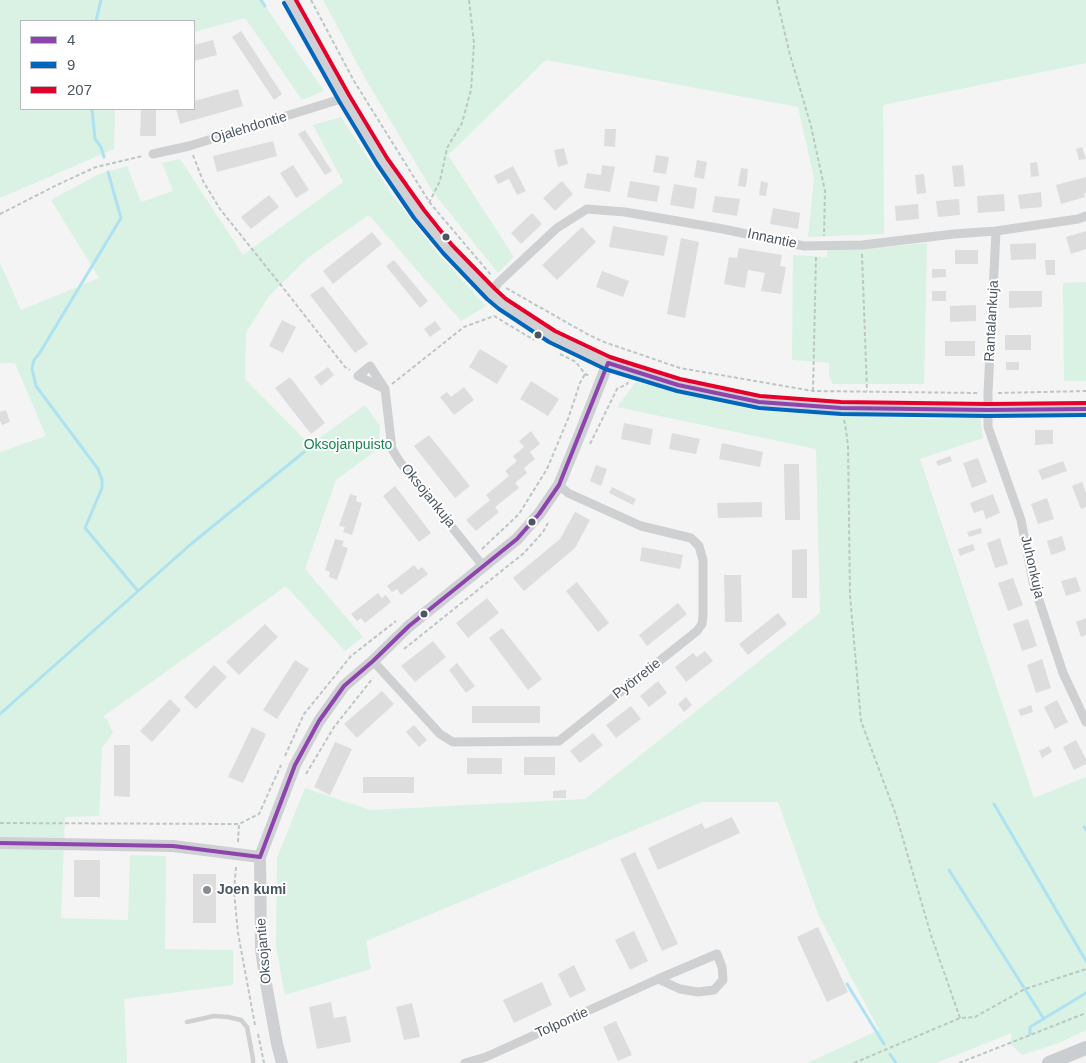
<!DOCTYPE html>
<html>
<head>
<meta charset="utf-8">
<style>
	body { margin:0 }
	#map { position:relative; width:1086px; height:1063px; overflow:hidden; background:#f4f4f4; font-family:Helvetica,sans-serif }
	canvas { display:block }
	.legend { position:absolute; left:20px; top:20px; width:175px; height:90px; box-sizing:border-box; background:#fff; border:1px solid #b7bbc0; margin:0; padding:6px 9px; list-style:none; font-size:15px; color:#4a5661 }
	.legend li { display:flex; align-items:center; gap:10px; height:25px }
	.legend b { width:25px; border:1px solid #b7bbc0 }
</style>
</head>
<body>
<div id="map">
<canvas width="1086" height="1063"></canvas>
<ul class="legend">
<li><b style="height:6px;background:#8e44ad"></b>4</li>
<li><b style="height:6px;background:#0065bd"></b>9</li>
<li><b style="height:6px;background:#e4002b"></b>207</li>
</ul>
</div>
<script>
const ctx = document.querySelector('canvas').getContext('2d');
ctx.lineJoin = 'round';
function fillPath(path, color) { ctx.fillStyle = color; ctx.fill(path, 'evenodd'); }
function trace(path, color, width, dash) { ctx.strokeStyle = color; ctx.lineWidth = width; ctx.lineCap = dash ? 'butt' : 'round'; ctx.setLineDash(dash || []); ctx.stroke(path); }
function write(font, color, halo, rows, align = 'center') {
  ctx.font = font + ' Helvetica,sans-serif'; ctx.lineWidth = 4; ctx.setLineDash([]); ctx.textBaseline = 'middle'; ctx.strokeStyle = halo; ctx.fillStyle = color; for (const [text, x, y, turn = 0] of rows) {
    ctx.save(); ctx.translate(x, y); ctx.rotate((+turn || 0) * Math.PI / 180); ctx.textAlign = isNaN(turn) ? turn : align; if (halo) ctx.strokeText(text, 0, 0); ctx.fillText(text, 0, 0); ctx.restore();
  }
}
fillPath(new Path2D(`
	M0,0h261l63,91 -22,9 -57,-82 -51,14v-11h-173v88h94l-1,40 -114,49z
	M323,0h763v63l-203,42 1,129 -76,3 6,-59 -16,-71 -252,-47 -98,95 66,102 -16,16 -65,-81 -68,-114z
	M341,117l54,82 43,55 48,52 -25,15 -92,-106 -60,42 -40,39 -23,37 -1,46 65,66 55,-40 15,21 -2,23 -42,31 -31,89 58,68 -18,14 -59,-65 -182,130v2l3,1 6,14 -11,15 -3,68 -34,1 -4,101 67,2 2,-65 36,1 -1,93 68,1v35l-109,14 3,64h-127v-611l46,-16 -31,-73h-15v-100l21,47 78,-32 -48,-78 48,-26 28,-8 14,36 32,-11 -11,-28 18,-4 63,96 100,-73 -30,-57z
	M927,243l-3,141h-91l-4,-9v-12l-37,-3 1,-105 34,2v-8l59,-2z
	M1086,282v99h-22l-1,-98z
	M636,382l121,29 175,8 48,-2 3,21 -63,21 114,339 52,-21v253l-27,13 -37,12 -12,-12 2,-10 -76,30h-129l72,-33 -61,-116 -40,-112h-76l-336,139 5,28 -86,26 -9,-48 1,-89 28,-70 65,22 215,-11 235,-186 -4,-164 -199,-42z`), '#d9f2e3');
trace(new Path2D(`
	M261,0l4,6
	M96,21l5,-21
	M92,109l3,30 6,8 3,10
	M108,172l13,46 -82,136 -5,6 -2,9 4,17 62,83 4,11v8l-17,40 53,63
	M0,714l191,-170 113,-92
	M994,804l92,157
	M1084,827l2,3
	M949,870l95,149
	M847,984l37,60
	M1030,1034v-7l56,-34
	M890,1054l6,9`), '#aee2f0', 3);
fillPath(new Path2D(`
	M241,31l41,63 -8,6 -42,-63z
	M213,40l4,15 -23,6v-16z
	M238,89l5,17 -63,18 -4,-15h18v-8z
	M141,109h15v27h-16z
	M605,129h11l-1,18 -11,-1z
	M305,130l27,41 -7,4 -27,-41z
	M273,141l4,15 -60,16 -4,-16z
	M1082,147l4,12 -7,1 -3,-11z
	M564,148l4,16 -10,3 -4,-17z
	M656,155l13,2 -3,17 -13,-2z
	M697,160l10,2 -3,17 -10,-2z
	M1037,162l2,14 -8,1 -1,-14z
	M293,165l16,25 -13,8 -16,-25z
	M602,165l13,2 -5,25 -26,-4 3,-15 14,2z
	M963,165l2,21 -11,1 -2,-21z
	M513,166l13,25 -9,4 -8,-16 -11,5 -4,-8z
	M741,168l7,1 -2,18 -8,-1z
	M924,174l2,19 -9,1 -2,-19z
	M1086,177v16h-2l1,4 -24,7 -5,-19z
	M562,181l11,13 -18,17 -12,-13z
	M630,181l30,5 -3,16 -30,-5z
	M761,181l7,2 -2,13 -7,-1z
	M674,184l23,4 -3,21 -24,-4z
	M1041,192l1,15 -22,2 -2,-14z
	M1004,194l1,17 -27,2 -1,-17z
	M269,195l10,12 -28,22 -10,-12z
	M715,196l25,3 -3,17 -25,-4z
	M959,199l1,16 -22,2 -2,-16z
	M918,204l1,15 -23,2 -1,-15z
	M773,208l27,5 -2,16 -28,-5z
	M532,213l10,11 -21,20 -10,-11z
	M613,226l55,10 -4,20 -55,-9z
	M582,227l14,15 -39,38 -15,-15z
	M1086,231v18l-15,5 -5,-17z
	M372,232l10,12 -49,40 -10,-13z
	M681,238l18,4 -14,76 -18,-4z
	M1036,243v16l-25,1 -1,-16z
	M739,248l43,7 -2,11 6,1 -5,27 -20,-3 4,-18 -17,-3 -3,18 -21,-4 5,-27 8,1z
	M955,250h23v14h-23z
	M394,260l34,41 -8,7 -34,-42z
	M1045,260h10v15h-9z
	M932,269h14v8l-14,1z
	M602,271l27,10 -6,16 -27,-10z
	M323,286l45,58 -13,9 -45,-58z
	M932,291h14v10h-14z
	M1009,291h33v16l-33,1z
	M976,305v16l-26,1v-16z
	M282,320l14,7 -13,26 -14,-7z
	M435,321l6,8 -11,8 -6,-8z
	M1005,335h26v15h-26z
	M945,341h30v15h-30z
	M480,349l28,17 -11,18 -28,-17z
	M1006,362h13v8h-13z
	M328,367l6,8 -13,11 -7,-9z
	M290,377l35,46 -14,11 -36,-46z
	M531,381l28,18 -11,17 -28,-17z
	M464,387l10,13 -20,15 -14,-18 7,-5 4,5z
	M6,410l4,12 -8,3 -2,-4v-9z
	M624,423l29,6 -3,16 -29,-6z
	M1035,430h18v14l-18,1z
	M531,431l9,13 -10,8 5,7 -11,9 3,5 -12,10 4,5 -24,19 4,5 -23,19 -10,-11 24,-20 -4,-5 23,-19 -4,-5 12,-10 -4,-5 11,-9 -5,-6z
	M672,433l28,6 -4,15 -27,-5z
	M429,435l41,51 -15,12 -41,-52z
	M722,443l41,9 -3,15 -41,-8z
	M950,456l2,5 -14,5 -2,-5z
	M978,458l9,24 -15,6 -9,-25z
	M1063,461l4,10 -25,9 -4,-10z
	M784,464h15l1,56h-15z
	M596,465l11,4 -6,17 -11,-5z
	M1082,482l4,11v14l-5,2 -9,-23z
	M395,486l36,47 -12,9 -36,-46z
	M612,487l24,12 -3,6 -24,-12z
	M350,494l7,2 -1,5 6,2 -10,32 -9,-3 2,-5 -6,-1z
	M993,494l7,19 -14,6 -3,-9 -9,3 -4,-10z
	M1047,498l7,21 -16,5 -7,-20z
	M762,502v15l-44,1 -1,-15z
	M575,512l15,8 -15,28 -51,43 -11,-13 47,-39z
	M981,528l1,5 -13,4 -2,-5z
	M1062,536l4,14 -15,5 -4,-14z
	M1000,538l8,26 -13,4 -8,-25z
	M335,539l9,2 -2,5 6,2 -11,32 -8,-3 1,-5 -5,-2z
	M973,544l2,6 -15,6 -2,-7z
	M642,547l41,8 -3,14 -40,-8z
	M807,549v49h-15v-48z
	M414,565l4,5 4,-3 6,7 -27,21 -4,-6 -5,3 -5,-6z
	M724,575h17l1,47h-17z
	M1076,577l5,14 -15,5 -5,-15z
	M1013,578l10,27 -15,6 -10,-28z
	M577,582l32,41 -11,9 -32,-41z
	M378,593l4,5 4,-3 5,7 -26,21 -4,-5 -4,3 -6,-7z
	M487,598l12,15 -31,25 -12,-15z
	M678,603l9,11 -40,32 -8,-11z
	M778,613l9,11 -39,31 -9,-11z
	M1086,618v17l-5,2 -5,-15z
	M1028,619l9,27 -15,5 -9,-27z
	M265,624l13,13 -39,38 -13,-13z
	M502,628l40,51 -14,11 -39,-52z
	M433,641l13,16 -31,25 -14,-16z
	M705,651l8,10 -27,21 -11,-15 18,-14 4,4z
	M1042,659l9,29 -15,5 -9,-28z
	M295,660l14,9 -32,50 -14,-9z
	M457,663l18,23 -9,7 -17,-23z
	M214,665l13,12 -31,32 -12,-12z
	M658,681l9,12 -18,14 -9,-11z
	M382,691l12,13 -37,34 -13,-14z
	M686,697l6,8 -8,7 -6,-8z
	M170,699l11,11 -29,32 -12,-11z
	M1057,700l11,22 -13,7 -11,-22z
	M1031,705l2,7 -12,4 -3,-6z
	M472,706h68v17h-68z
	M631,706l10,13 -25,19 -10,-13z
	M414,725l13,15 -8,7 -13,-15z
	M252,727l14,7 -23,49 -15,-6z
	M593,733l10,12 -23,18 -10,-12z
	M1076,740l10,19v5l-12,6 -11,-23z
	M335,742l17,7 -22,46 -16,-8z
	M114,745h16v52l-16,-1z
	M1049,746l3,6 -10,6 -3,-7z
	M524,757h31v18h-31z
	M467,758h35v16h-35z
	M363,777h51v16h-51z
	M566,790v8h-13v-7z
	M732,817l8,16 -82,37 -10,-22 54,-25 3,6z
	M635,852l43,92 -16,7 -42,-92z
	M74,860h26v37h-26z
	M193,874h23v49h-23z
	M818,927l30,65 -21,10 -30,-65z
	M634,931l14,30 -18,9 -15,-30z
	M574,965l12,25 -16,8 -12,-24z
	M542,982l10,23 -38,18 -11,-23z
	M331,1002l3,16 12,-2 5,26 -34,7 -8,-42z
	M412,1003l8,34 -16,3 -8,-33z
	M616,1021l16,34 -14,6 -15,-34z`), '#ddddde');
trace(new Path2D(`
	M311,0l43,81 76,122 61,72
	M777,0l13,55 21,71 14,65 -1,45
	M193,155l10,26 17,28 64,80 61,78 5,3
	M429,203l11,-22 7,-33 15,-25 9,-33 3,-47 -5,-43
	M0,214l59,-30 37,-17 47,-11
	M862,254l5,137
	M506,288l81,46 17,8 76,26 133,23 165,2
	M560,354l16,8 9,12 5,2
	M392,384l72,-57 30,-11 40,24
	M813,391l3,-135
	M998,393l88,-2
	M844,420l2,10 2,16 2,149 11,126 35,94 35,120 29,83
	M590,444l27,-55 10,-5 1,-2
	M482,549l37,-35 28,-45 21,-50 12,-36 5,-9
	M404,649l120,-96 19,-21 5,-9
	M285,756l19,-42 47,-58 45,-35
	M306,774l28,-47 39,-49
	M0,823l239,1 20,-10 22,-49
	M238,842l1,-18
	M236,867l-2,24 4,42 17,92
	M258,1034l6,29
	M854,1063l106,-45 15,-1 50,-28 61,-20
	M959,1063l127,-50`), '#bcc7c4', 2, [4, 2.5]);
trace(new Path2D(`
	M187,1022l27,-6 14,1 13,3 6,7 6,32v4`), '#ced0d2', 4.5);
trace(new Path2D(`
	M153,154l36,-8 155,-48
	M996,231l-8,162v34l33,93 12,62 30,91 23,49
	M491,294l7,-11 59,-55 30,-19 38,3 98,17 81,17 58,-1 92,-11 42,-3 82,-12 8,-3
	M385,389l-27,-13 12,-10 15,23 7,60 8,13 83,104
	M373,661l67,73 13,8 106,-1 138,-110 5,-7 1,-8v-56l-4,-14 -8,-8 -50,-12 -73,-33 -9,-8
	M465,1063l21,-6 172,-78 59,-25 5,13 1,13 -9,10 -16,2 -18,-3 -22,-10`), '#ced0d2', 9);
trace(new Path2D(`
	M289,0l55,98 38,63 37,53 28,35 44,45 11,10 50,32 56,27 25,8 45,14 81,17 82,6 147,2 98,-1
	M0,843l173,3 87,11
	M282,1063l-5,-19 -12,-66 -4,-29 -1,-92 35,-92 24,-44 25,-35 29,-25 36,-35 108,-87 22,-25 20,-29 23,-56 26,-66`), '#ced0d4', 12);
trace(new Path2D(`
	M1049,1063l37,-15`), '#caced1', 14);
trace(new Path2D(`
	M0,843l173,3 87,11 35,-92 24,-44 25,-35 29,-25 36,-35 108,-87 22,-25 20,-29 49,-122 70,22 81,17 82,6 147,2 98,-1`), '#8e44ad', 4);
trace(new Path2D(`
	M284,3l55,98 38,63 37,54 29,35 44,46 12,10 50,33 56,27 26,8 46,14 82,17 82,6 147,2 98,-1`), '#0065bd', 4);
trace(new Path2D(`
	M296,0l53,95 38,63 37,52 28,35 43,44 11,10 49,32 55,26 25,8 45,14 80,17 81,6 147,2 98,-1`), '#e4002b', 4);
for (const [x, y, r, color] of [
	[446,237,4.5,"#4a5661"],
	[538,335,4.5,"#4a5661"],
	[532,522,4.5,"#4a5661"],
	[424,614,4.5,"#4a5661"],
	[207,890,5,"#868d94"]
]) { const dot = new Path2D(); dot.arc(x, y, r, 0, 2 * Math.PI); ctx.fillStyle = color; ctx.fill(dot); trace(dot, '#fff', 2); }
write('14px', '#4a5661', '#fff', [
	["Ojalehdontie",249,128,-17],
	["Innantie",772,239,12],
	["Rantalankuja",992,321,-87],
	["Oksojankuja",428,496,51],
	["Juhonkuja",1032,567,77],
	["Pyörretie",637,679,-38],
	["Oksojantie",264,951,-95],
	["Tolpontie",562,1023,-24]
]);
write('14px', '#17864f', '#fff', [
	["Oksojanpuisto",348,445]
]);
write('bold 14px', '#4a5661', '#fff', [
	["Joen kumi",217,890]
], 'left');
</script>
</body>
</html>
